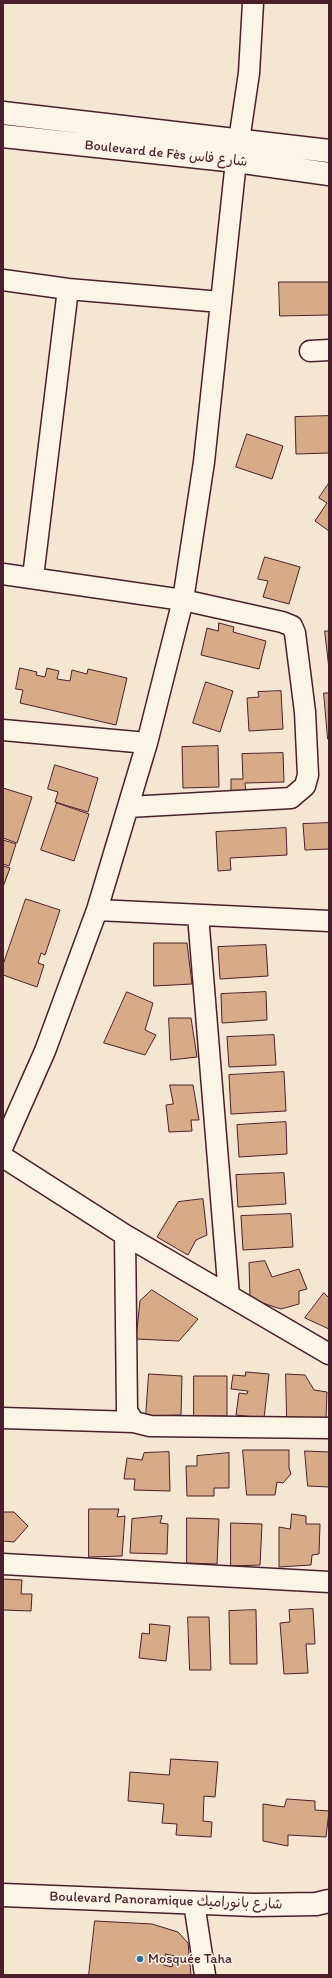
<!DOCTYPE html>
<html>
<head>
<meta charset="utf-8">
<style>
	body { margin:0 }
	#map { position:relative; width:332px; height:1978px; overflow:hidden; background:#f5e6d2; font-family:Itim,sans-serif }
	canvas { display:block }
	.frame { position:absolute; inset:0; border:4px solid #4a1f2b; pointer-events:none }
</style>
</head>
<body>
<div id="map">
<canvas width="332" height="1978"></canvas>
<div class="frame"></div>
</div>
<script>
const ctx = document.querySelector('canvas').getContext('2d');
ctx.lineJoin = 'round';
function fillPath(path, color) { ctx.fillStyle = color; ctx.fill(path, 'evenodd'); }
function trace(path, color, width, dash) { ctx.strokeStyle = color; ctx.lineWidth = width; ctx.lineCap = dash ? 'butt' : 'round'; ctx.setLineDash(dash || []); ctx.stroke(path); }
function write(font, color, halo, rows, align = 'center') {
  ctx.font = font + ' Itim,"Playpen Sans Arabic",sans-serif'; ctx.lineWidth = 3; ctx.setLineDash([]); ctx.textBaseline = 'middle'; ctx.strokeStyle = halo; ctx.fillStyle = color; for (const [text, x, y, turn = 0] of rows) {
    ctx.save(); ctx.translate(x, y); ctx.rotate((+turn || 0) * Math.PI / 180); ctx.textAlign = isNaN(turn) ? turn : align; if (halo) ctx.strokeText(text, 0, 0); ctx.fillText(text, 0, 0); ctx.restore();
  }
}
const building = new Path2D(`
	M279,282h50v33l-49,1z
	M329,416v37l-33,1 -1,-37z
	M247,434l36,12 -11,33 -36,-12z
	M329,483v48l-14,-10 12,-18 -8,-5z
	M265,557l35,10 -11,37 -26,-7 5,-16 -10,-2z
	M219,623l15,4 -1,5 33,9 -7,28 -58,-14 6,-27 11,3z
	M325,631h4v37z
	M20,668l17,4 -1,3 9,2 2,-9 12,3 -2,8 13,2 2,-11 15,4 1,-5 39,9 -11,47 -96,-22 3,-13 -7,-1z
	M206,682l27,9 -13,41 -27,-9z
	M281,691l2,38 -34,2 -2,-33 12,-1 -1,-5z
	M324,693h5v46h-1z
	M218,746l1,41 -36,1 -1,-41z
	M283,753l1,29 -39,1 1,11h-15v-15h12l-1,-25z
	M55,765l43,13 -10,34 -33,-10 3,-10 -10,-3z
	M3,788l29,9 -15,46 -14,-5z
	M57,803l32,11 -15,47 -33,-11z
	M329,823v26l-24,1 -2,-26z
	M286,828l1,27 -57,3 1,12 -13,1 -2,-39z
	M3,840l13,4 -7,22 -6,-2z
	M3,866l7,2 -7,19z
	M26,899l34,11 -15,45 -4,-2 -3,10 6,2 -7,22 -34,-12v-10z
	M154,943h33l5,41 -38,2z
	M266,945l2,31 -48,3 -2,-32z
	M127,992l26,11 -8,27 11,5 -11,20 -41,-12z
	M266,992l1,28 -45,3 -1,-29z
	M169,1018h22l6,39 -26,3z
	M274,1035l2,30 -47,2 -2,-30z
	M284,1072l2,39 -55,3 -2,-39z
	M170,1085h23l6,35h-8l1,11 -23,1 -3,-27 7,-1z
	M286,1122l1,32 -48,3 -2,-32z
	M284,1173l2,31 -48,3 -2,-32z
	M203,1199l4,36 -11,5 -8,15 -31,-18 21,-35z
	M291,1214l2,33 -50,3 -2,-34z
	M265,1261l7,16 27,-8 8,20 -8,2v13l-18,5 -31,-10 -1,-36z
	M152,1290l46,29 -19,22 -43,-2 4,-38z
	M324,1293l5,5v31l-24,-11z
	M246,1372l23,2 -5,44 -28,-3 3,-22 8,1 1,-3 -17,-2 2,-14 12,1z
	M149,1374l33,2 -1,39 -35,1z
	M286,1374l19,1 9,15 13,2 -1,27 -39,-1z
	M194,1376h33v40h-33z
	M243,1450h46v18l2,6 -8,9 -6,-1 -2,13h-28z
	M305,1451l24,1v35l-21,-1z
	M169,1452l1,39 -36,-1 1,-11h-11l3,-21 15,2 2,-7z
	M229,1453v35h-15v8h-27l-1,-30h11v-10z
	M89,1509h30l-2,8 8,-1 -3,40 -33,1z
	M3,1512h11l14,14 -14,16 -11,-1z
	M292,1514l14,2v8h14l-1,30 -7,1 -1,10 -32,2v-40l11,2z
	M162,1516l-2,7 8,1 -1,30 -37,-1 2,-34z
	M187,1518l32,1 -2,45 -30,-1z
	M231,1523l31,1 -2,41 -29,1z
	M3,1579l19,1 -1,14h11l-1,17 -28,-1z
	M313,1609l2,35h-9l2,29 -24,1 -4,-51 10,-1 -1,-12z
	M256,1610l1,54h-27l-1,-53z
	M188,1617h21l2,53h-21z
	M150,1624l20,2 -4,35 -27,-3 3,-25 7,1z
	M171,1759l47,3 -3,35 -11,-1 -1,25 9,1 -1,15 -35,-2 1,-11 -15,-1 2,-19 -36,-3 2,-29 39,3z
	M287,1799l28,2v9l14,1 -3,26 -38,-2v11l-25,-5v-37l21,3z
	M95,1921l57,3 26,8 10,11 3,32h-102z
	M166,1954l8,2 -2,11 -8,-2z`);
fillPath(building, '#d7ab88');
trace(building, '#4a1f2b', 1);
const minor = new Path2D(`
	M3,280l65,9 153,13
	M310,351l19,-1
	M3,574l180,26 99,22 10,4 3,7 10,79 3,63 -3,11 -14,12 -163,9
	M33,577l35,-288
	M3,730l144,13
	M97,910l232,11
	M198,915l31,381
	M3,1146l42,-95 52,-141 50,-167 36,-143 21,-138 32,-301 13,-88 4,-70
	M3,1157l122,78 204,119
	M125,1235l2,176 7,11
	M3,1418l131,4 16,4 179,2
	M3,1564l326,18
	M194,1903l11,72`);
const major = new Path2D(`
	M3,113l326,38
	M3,136l233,25 93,13
	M3,1895l251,10 62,-1 13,-3`);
trace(minor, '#4a1f2b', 23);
trace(major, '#4a1f2b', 25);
trace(minor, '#fcf5e5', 20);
trace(major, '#fcf5e5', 22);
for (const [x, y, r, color] of [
	[140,1959,4,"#1f6fb2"]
]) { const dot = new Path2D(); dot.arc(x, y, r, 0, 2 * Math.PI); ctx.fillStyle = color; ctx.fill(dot); trace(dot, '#fcf5e5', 1.5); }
write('14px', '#4a1f2b', '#fcf5e5', [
	["Boulevard de Fès شارع فاس",166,154,6],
	["Boulevard Panoramique شارع بانوراميك",166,1901,2]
]);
write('14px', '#4a1f2b', '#fcf5e5', [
	["Mosquée Taha",148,1959]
], 'left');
</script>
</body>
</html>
